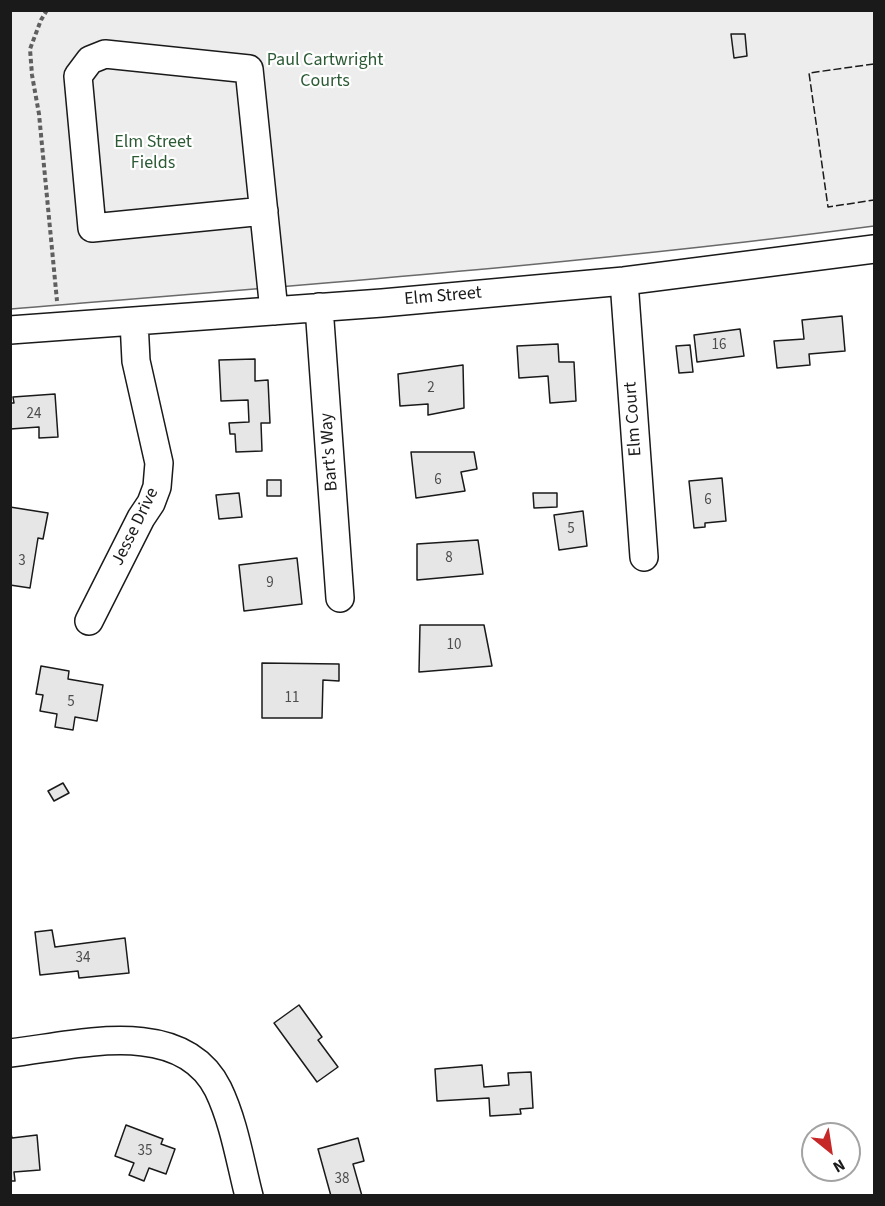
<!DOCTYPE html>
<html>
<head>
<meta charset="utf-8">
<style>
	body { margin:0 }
	#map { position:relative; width:885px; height:1206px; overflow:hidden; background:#fff; font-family:"Source Sans 3",sans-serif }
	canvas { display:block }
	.frame { position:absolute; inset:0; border:12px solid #1a1a1a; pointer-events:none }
	.north { position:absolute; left:801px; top:1122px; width:60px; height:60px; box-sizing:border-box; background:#fff; border:2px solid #a3a3a3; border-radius:50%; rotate:150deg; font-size:16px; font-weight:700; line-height:24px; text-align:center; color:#1a1a1a }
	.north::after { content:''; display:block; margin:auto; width:21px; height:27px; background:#c62828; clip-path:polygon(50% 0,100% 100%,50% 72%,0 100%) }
</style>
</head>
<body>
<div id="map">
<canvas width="885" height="1206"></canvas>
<div class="frame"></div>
<div class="north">N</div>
</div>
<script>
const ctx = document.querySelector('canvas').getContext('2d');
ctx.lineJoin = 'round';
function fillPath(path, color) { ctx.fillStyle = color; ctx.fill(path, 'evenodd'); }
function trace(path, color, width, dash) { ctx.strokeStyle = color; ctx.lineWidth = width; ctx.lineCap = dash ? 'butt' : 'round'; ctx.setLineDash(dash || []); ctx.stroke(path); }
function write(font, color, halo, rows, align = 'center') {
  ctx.font = font + ' "Source Sans 3",sans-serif'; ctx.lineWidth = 4.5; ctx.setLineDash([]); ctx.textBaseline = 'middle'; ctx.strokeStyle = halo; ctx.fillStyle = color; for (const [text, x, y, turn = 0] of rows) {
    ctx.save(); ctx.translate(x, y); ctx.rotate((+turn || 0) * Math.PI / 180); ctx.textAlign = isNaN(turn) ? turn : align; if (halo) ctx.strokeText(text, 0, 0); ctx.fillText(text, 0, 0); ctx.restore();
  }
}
const green = new Path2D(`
	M11,11h863v215c-286,38 -575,59 -863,83z`);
fillPath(green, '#ededed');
trace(green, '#6a6a6a', 1.5);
const building = new Path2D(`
	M731,34h14l2,22 -13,2z
	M842,316l3,35 -36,3 1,11 -33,3 -3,-27 30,-2 -2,-19z
	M740,329l4,27 -47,6 -3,-27z
	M558,344l1,18h15l2,39 -26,2 -2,-27 -29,2 -2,-32z
	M690,345l3,27 -14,1 -3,-27z
	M255,359v22l13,-1 2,43h-9l1,28 -26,1 -1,-18h-5l-1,-11 20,-1 -1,-22 -27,1 -2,-41z
	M463,365l1,43 -36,7v-11l-28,2 -2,-32z
	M55,394l3,43 -19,1v-11l-29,2v-26h4l-1,-6z
	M411,452h63l3,17 -16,3 4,19 -49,7z
	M722,478l4,43 -21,2v4l-11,1 -5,-47z
	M267,480h14v16h-14z
	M239,493l3,24 -23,2 -3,-24z
	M533,493h24v14l-23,1z
	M10,507l38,6 -5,26 -5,-1 -8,50 -20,-3z
	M583,511l4,35 -28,4 -5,-35z
	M478,540l5,34 -66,6v-36z
	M297,558l5,46 -58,7 -5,-46z
	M420,625h64l8,41 -73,6z
	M262,663l77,1v17l-16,-1 -1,38h-60z
	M41,666l28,5 -1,8 35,6 -6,36 -22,-4 -2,13 -18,-3 2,-13 -17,-3 3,-16 -7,-1z
	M63,783l6,10 -15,8 -6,-10z
	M52,930l3,17 70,-9 4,35 -50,5 -1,-7 -38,4 -5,-43z
	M299,1005l23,32 -4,3 20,27 -21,15 -43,-59z
	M482,1065l2,22 25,-2 -1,-12 23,-1 2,36 -13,1 1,5 -31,2 -1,-18 -52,3 -2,-32z
	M126,1125l37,14 -2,5 14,5 -9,25 -17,-6 -5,13 -15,-6 5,-12 -19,-7z
	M10,1130l2,8 25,-3 3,35 -26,2 1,9h-5z
	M358,1138l6,23 -11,3 9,32h-31l-13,-47z`);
fillPath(building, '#e6e6e6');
trace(building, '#1a1a1a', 1.5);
const minor = new Path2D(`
	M264,211l-172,17 -14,-152 12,-16 15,-6 144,15 25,242
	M624,281l20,276
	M319,307l21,291
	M10,330l372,-27 242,-22 250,-32
	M89,621l52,-103 10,-15 6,-16 2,-24 -23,-102 -2,-40
	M10,1053c64,-7 171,-38 208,36 16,33 22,72 31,107`);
trace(minor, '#1a1a1a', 30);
trace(new Path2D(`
	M47,10l-6,10 -11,29 2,26 7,39 18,187`), '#5f5f5f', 4, [4.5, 3]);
trace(minor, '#fff', 27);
trace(new Path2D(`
	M874,64l-65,9 19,134 46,-7`), '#1a1a1a', 1.5, [8, 3]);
write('15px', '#4d4d4d', null, [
	["16",719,346],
	["2",431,389],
	["24",34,415],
	["6",438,481],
	["6",708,501],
	["5",571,530],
	["8",449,559],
	["3",22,562],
	["9",270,584],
	["10",454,646],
	["11",292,699],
	["5",71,703],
	["34",83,959],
	["35",145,1152],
	["38",342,1180]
]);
write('18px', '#2b5a34', '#fff', [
	["Paul Cartwright",325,61],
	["Courts",325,82],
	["Elm Street",153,143],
	["Fields",153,164]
]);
write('18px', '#1a1a1a', '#fff', [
	["Elm Street",443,297,-5],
	["Elm Court",634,419,-94],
	["Bart's Way",330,452,-94],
	["Jesse Drive",136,527,-64]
]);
</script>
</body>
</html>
